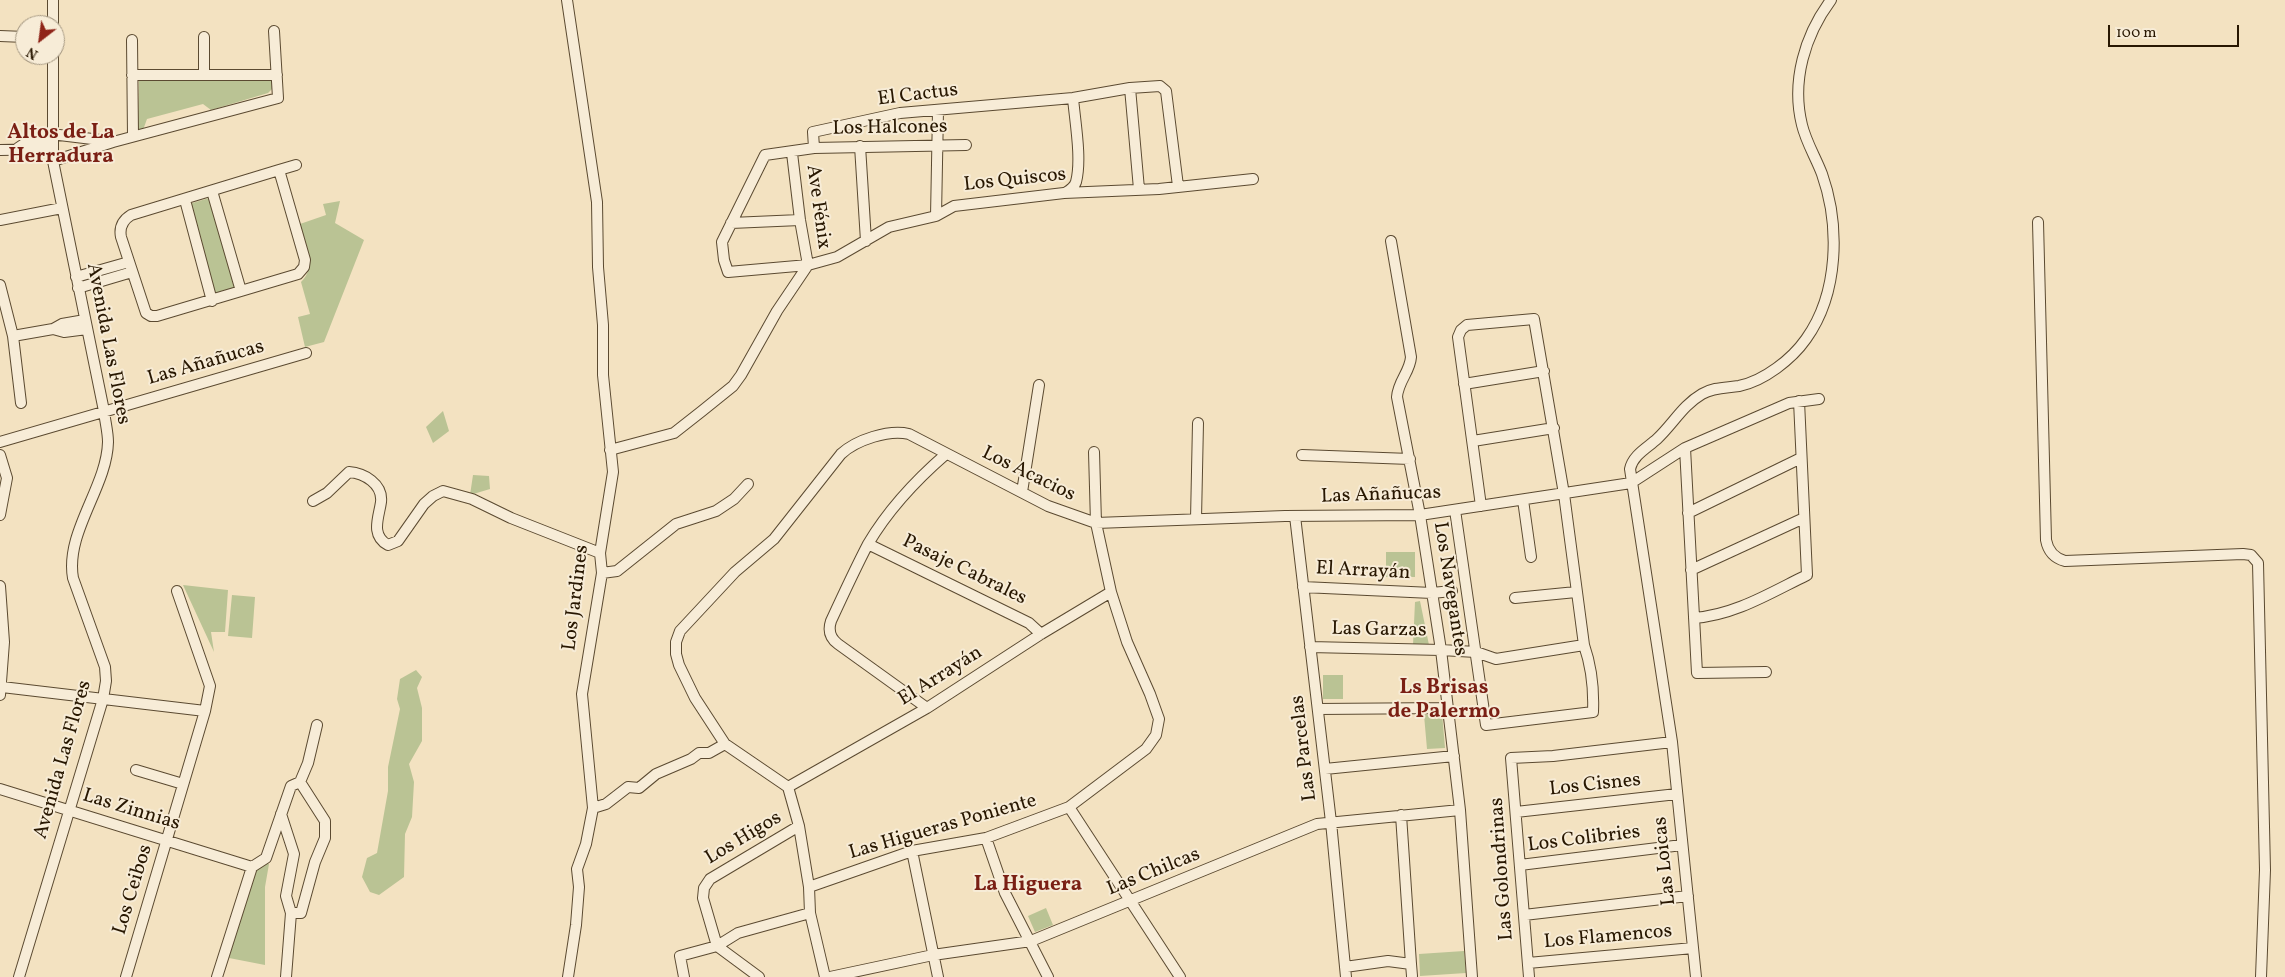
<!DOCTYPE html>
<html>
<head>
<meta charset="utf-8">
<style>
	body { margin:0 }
	#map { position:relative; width:2285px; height:977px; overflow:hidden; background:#f3e2c1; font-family:Vollkorn,serif }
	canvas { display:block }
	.north { position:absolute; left:15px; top:15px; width:50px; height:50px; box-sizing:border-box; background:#f7ecd7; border:1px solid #a49781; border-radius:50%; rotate:210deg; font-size:14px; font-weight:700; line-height:20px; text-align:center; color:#281701 }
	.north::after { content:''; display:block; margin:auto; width:18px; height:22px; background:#8f2418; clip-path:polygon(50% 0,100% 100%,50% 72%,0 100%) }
	.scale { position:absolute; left:2108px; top:25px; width:131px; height:22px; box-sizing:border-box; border:2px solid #281701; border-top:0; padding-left:6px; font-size:15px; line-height:18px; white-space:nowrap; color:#281701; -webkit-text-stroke:4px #f7ecd7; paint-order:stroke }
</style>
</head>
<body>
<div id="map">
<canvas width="2285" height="977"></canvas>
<div class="north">N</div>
<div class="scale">100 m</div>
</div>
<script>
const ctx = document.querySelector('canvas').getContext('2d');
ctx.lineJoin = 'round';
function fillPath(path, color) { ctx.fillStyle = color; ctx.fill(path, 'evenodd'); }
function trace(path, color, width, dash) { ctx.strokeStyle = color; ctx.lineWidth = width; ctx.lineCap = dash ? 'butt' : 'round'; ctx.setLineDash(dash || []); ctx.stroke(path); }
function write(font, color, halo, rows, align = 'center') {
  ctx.font = font + ' Vollkorn,serif'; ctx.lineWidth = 4; ctx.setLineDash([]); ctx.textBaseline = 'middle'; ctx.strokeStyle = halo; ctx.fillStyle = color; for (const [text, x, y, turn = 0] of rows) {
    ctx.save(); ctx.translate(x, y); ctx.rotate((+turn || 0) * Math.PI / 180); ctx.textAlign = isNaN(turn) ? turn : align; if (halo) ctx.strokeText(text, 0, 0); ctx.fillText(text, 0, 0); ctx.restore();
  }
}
fillPath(new Path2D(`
	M271,77l2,11 -5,5 -57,17 -8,-6 -56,15 -4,11 -5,2 1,-54 120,2z
	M209,198l27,89 -21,6 -26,-89z
	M340,201l-5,22 29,17 -40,102 -19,5 -7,-30 12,-3 -9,-32c17,-16 4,-39 -1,-58l26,-9 -3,-11z
	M443,411l6,20 -16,12 -7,-16z
	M473,475l16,1 1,13 -20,6z
	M1386,552h29v25h-29z
	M183,585l45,5 -3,42h-14l3,20z
	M232,595l23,2 -3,41 -24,-2z
	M1420,601l9,44h-16l2,-43z
	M416,670l6,7 -5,11 5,20v33l-13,23 5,18 -2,35 -7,17 -1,43 -25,18 -9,-3 -8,-15 5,-19 10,-5 11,-62v-24l12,-58 -3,-10 3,-20z
	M1323,675h20v24h-20z
	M1442,713l3,35 -18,1 -3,-34z
	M258,861l11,3 -4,23v78l-36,-7z
	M1046,908l7,17 -18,7 -7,-16z
	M1464,951l2,22 -46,3 -1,-22z`), '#bac394');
const minor = new Path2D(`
	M567,0l30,202 1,65 5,58v50l10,97 -13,81 2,20 -20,121 11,114 -7,36 -9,25 2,18 -3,38 -8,52
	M53,25v-25
	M0,36l25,1
	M204,37v38
	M132,40l1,96
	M132,75h145
	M1130,88l9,101
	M51,134l58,7
	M860,146l6,95
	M18,148l9,-6 24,-2
	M814,148l152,-3
	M0,150l52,-1
	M792,153l8,67 8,45 -80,7 -4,-12 -2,-18 43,-87 49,-7 -1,-16 87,-19 173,-15 57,-10 30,-2 6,5 12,95
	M53,161l60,-19 165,-44 -4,-67
	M279,170l26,90 -1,7 -6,7 -141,42h-6l-5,-3 -25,-76c-2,-10 2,-17 10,-22z
	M279,170l17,-5
	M212,191l29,100
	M1065,193c5,-3 9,-5 11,-11 6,-23 -1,-60 -3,-84
	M185,200l27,101
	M936,216l2,-105
	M0,220l62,-12
	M2038,222l8,318c2,11 8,18 19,21l178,-7 8,1 7,8 7,307 -4,107
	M731,223l69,-3
	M1391,241l20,116c-1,15 -13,24 -14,40l23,118 21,135 19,160 12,167
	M76,277l53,-15
	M0,285l13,51 8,67
	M78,288l54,-16
	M53,329l11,3 23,-3
	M13,336l40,-7 9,-5 23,-4
	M1464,384l80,-13
	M1473,441l81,-13
	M0,442l306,-89
	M1685,448l12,225 69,-1
	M610,450l64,-17 28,-22 31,-25 8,-11 36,-64 31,-46 29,-8 52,-30 47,-11 18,-10 110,-13 95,-4 94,-10
	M0,455l7,23 -7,37
	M1302,455l108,4
	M1022,492l17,-107
	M1523,500l8,57
	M313,501l14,-8 22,-21c15,1 34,12 32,30 -2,15 -11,33 7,43l10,-4 26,-37 9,-8 10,-5 29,8 39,19 89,35
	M1455,510l31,215 107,-13c1,-24 -1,-44 -9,-67l-20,-151 -30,-175 -67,6 -6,5 -3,7 23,169
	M1688,513l113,-55
	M1295,516l36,306 15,155
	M1196,519l2,-96
	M868,544l161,79 12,11
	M1691,570l113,-52
	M602,573l15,-2 59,-47 40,-13 18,-12 14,-15
	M0,586l4,56 -4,53
	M1303,587l129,6 20,-2
	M1515,598l61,-6
	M1694,618c41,-3 76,-25 113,-43l-8,-174
	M1310,647l131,3 35,2 20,7 88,-14
	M2,687l203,24
	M927,708l-89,-64c-8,-6 -10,-14 -7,-23 12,-26 24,-52 37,-77 20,-34 48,-64 78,-90
	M1318,709l130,-1
	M1325,769l129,-13
	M136,770l47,14
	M300,782l8,-19 9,-38
	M788,787l139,-79 114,-74 70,-42
	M0,789l252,78
	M1069,807l111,170
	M593,808l13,-4 22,-17 11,1 17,-14 35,-15 8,-6h10l16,-9
	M1516,812l161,-18
	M281,814l13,40 -8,42 5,17
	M1401,815l10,149
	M986,838l19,55 43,84
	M912,851l26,126
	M1520,865l162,-20
	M252,867l14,-9 25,-72 9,-4 25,39v17l-10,24 -14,51h-10l-5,64
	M809,887l103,-36 74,-13 83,-31 77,-58 10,-14 3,-16 -9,-25 -23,-52 -16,-50 -15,-69 -2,-71
	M1524,915l164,-19
	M1528,963l165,-15
	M1345,967l43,-6 23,3 1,12
	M19,977l84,-278 3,-18 -1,-14 -32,-89c-8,-46 34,-91 35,-136 0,-10 -3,-21 -4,-31l-51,-250v-106
	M126,977l79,-266 5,-25 -33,-95
	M217,977l35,-110
	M684,977l-4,-21 37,-10 21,-13 72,-20
	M759,977l-42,-31 -14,-48 1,-10 6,-9 89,-53
	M825,977l-15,-64 -1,-26 -10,-61 -11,-39 -63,-43 -30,-46 -16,-33 -3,-11v-12l4,-11 55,-59 39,-33 67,-85c15,-14 48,-25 68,-20l139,72 48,17 189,-7 135,-1 211,-32 54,-35 104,-45 30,-4
	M830,977l103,-22 98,-14 286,-117 143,-14
	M1529,977l-18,-219 42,-2 119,-14
	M1696,977l-24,-235 -42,-273c3,-14 17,-21 27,-30 16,-15 26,-34 45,-45 12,-7 24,-6 37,-8 25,-5 53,-27 67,-47 33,-46 34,-114 16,-165 -6,-16 -16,-32 -20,-49 -11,-44 3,-90 29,-125`);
trace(minor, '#5b4a31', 12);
trace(minor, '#f7ecd7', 10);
write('20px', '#281701', '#f7ecd7', [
	["El Cactus",918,96,-7],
	["Los Halcones",890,129,-1],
	["Los Quiscos",1015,181,-6],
	["Ave Fénix",817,207,82],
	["Avenida Las Flores",107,344,79],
	["Las Añañucas",206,364,-16],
	["Los Acacios",1028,475,26],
	["Las Añañucas",1381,496,-2],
	["Pasaje Cabrales",964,571,26],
	["El Arrayán",1363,572,3],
	["Los Navegantes",1449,589,81],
	["Los Jardines",577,598,-83],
	["Las Garzas",1379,631,1],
	["El Arrayán",941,677,-32],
	["Las Parcelas",1305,748,-97],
	["Avenida Las Flores",64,760,-74],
	["Los Cisnes",1595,786,-6],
	["Las Zinnias",131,811,17],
	["Las Higueras Poniente",943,828,-16],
	["Los Higos",744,839,-31],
	["Los Colibries",1584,840,-7],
	["Las Loicas",1666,861,-96],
	["Las Golondrinas",1503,869,-94],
	["Las Chilcas",1154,873,-22],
	["Los Ceibos",134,890,-73],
	["Los Flamencos",1608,938,-5]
]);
write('bold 21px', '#7a1f14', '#f7ecd7', [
	["Altos de La",61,134],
	["Herradura",61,158],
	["Ls Brisas",1444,689],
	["de Palermo",1444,713],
	["La Higuera",1028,886]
]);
</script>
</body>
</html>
